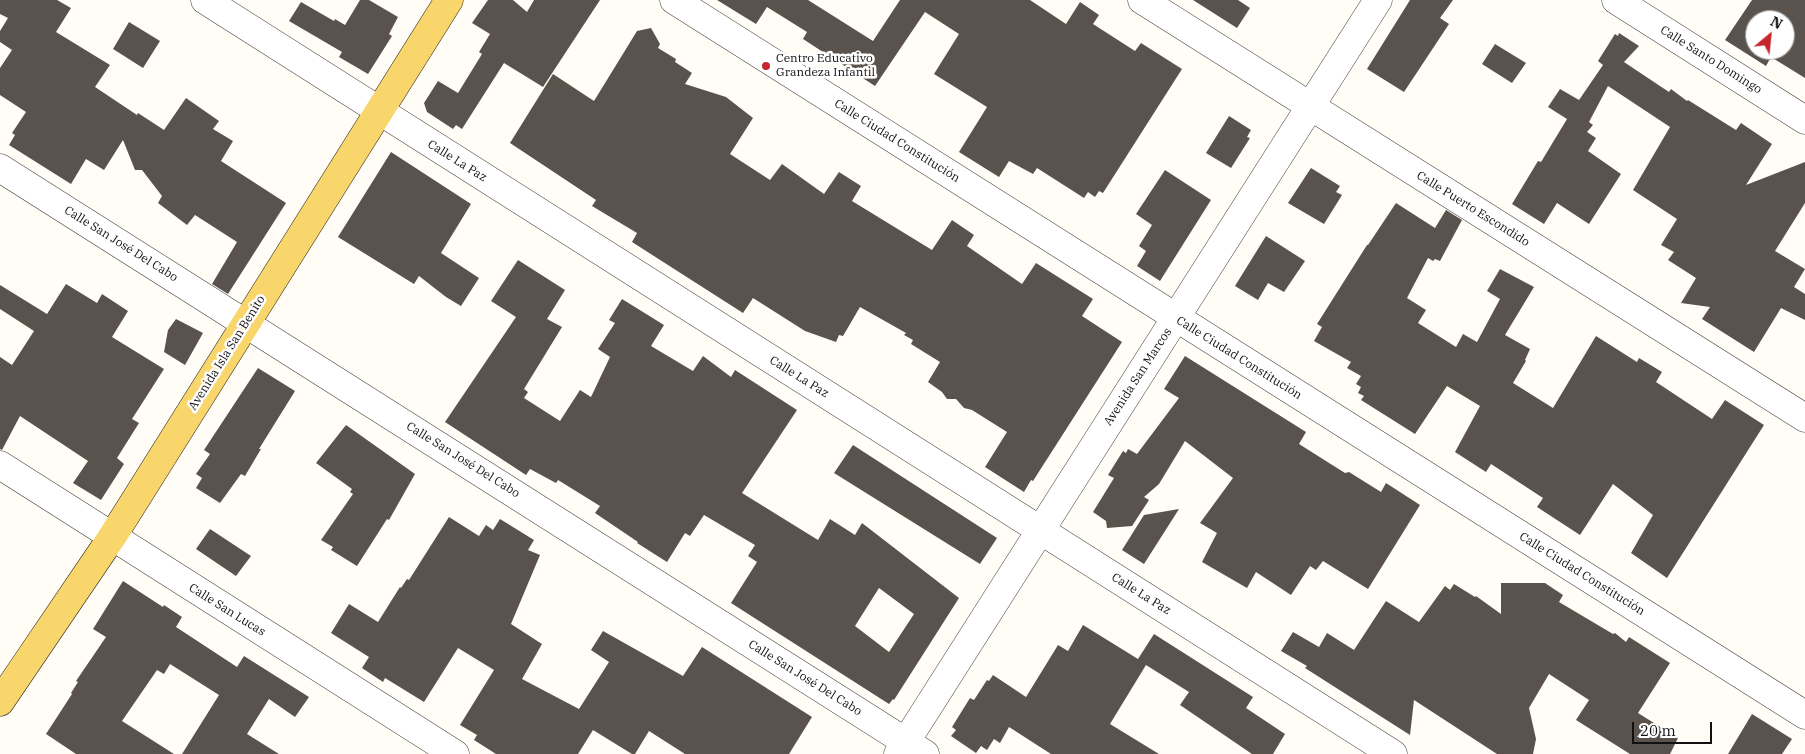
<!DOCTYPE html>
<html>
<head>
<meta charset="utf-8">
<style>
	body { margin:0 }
	#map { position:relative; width:1805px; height:754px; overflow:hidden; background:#fffdf5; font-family:"IBM Plex Serif",serif }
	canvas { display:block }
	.north { position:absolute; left:1745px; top:10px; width:50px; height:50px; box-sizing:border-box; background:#fff; border:1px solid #a0a0a0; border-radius:50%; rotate:28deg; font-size:14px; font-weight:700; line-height:20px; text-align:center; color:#111 }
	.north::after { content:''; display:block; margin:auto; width:18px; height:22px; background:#c4262e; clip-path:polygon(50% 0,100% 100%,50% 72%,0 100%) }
	.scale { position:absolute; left:1632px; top:722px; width:80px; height:22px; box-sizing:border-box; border:2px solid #111; border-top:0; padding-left:6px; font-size:15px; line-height:18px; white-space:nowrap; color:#111; -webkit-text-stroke:4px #fff; paint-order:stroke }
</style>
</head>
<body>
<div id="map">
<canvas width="1805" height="754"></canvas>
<div class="north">N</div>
<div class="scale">20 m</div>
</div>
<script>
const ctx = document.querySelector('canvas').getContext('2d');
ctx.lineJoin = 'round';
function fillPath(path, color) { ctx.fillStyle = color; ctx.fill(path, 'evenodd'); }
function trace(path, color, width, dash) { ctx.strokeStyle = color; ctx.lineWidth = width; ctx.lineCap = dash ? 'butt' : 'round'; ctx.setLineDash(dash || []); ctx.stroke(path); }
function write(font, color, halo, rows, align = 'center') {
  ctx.font = font + ' "IBM Plex Serif",serif'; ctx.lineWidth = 5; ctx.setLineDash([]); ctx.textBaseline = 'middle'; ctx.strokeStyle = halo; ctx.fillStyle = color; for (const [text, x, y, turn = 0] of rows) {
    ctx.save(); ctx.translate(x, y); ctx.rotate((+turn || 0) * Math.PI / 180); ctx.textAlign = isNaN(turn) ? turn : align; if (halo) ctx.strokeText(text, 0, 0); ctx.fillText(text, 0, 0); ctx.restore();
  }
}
fillPath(new Path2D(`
	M0,0h57l14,8 -15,24 54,33 -15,22 42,28 1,-2 26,17 22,-32 33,23 -6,8 20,12 -12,20 65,42 -58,91 -16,-10 25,-42 -42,-27 -8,10 -29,-22 4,-7 -20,-26h-7l-12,-30 -19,30 -18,-11 -15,25 -62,-39 6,-10 -3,-2 14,-21 -26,-17v-27l12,-18 -12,-8v-11l8,-13 -8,-4z
	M360,0h9l29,17 -9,17 3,2 -24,38 -29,-17 3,-5 -53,-31 12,-19 33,19 1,-2 10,6z
	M488,0h25l14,12 7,-12h66l-57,87 -39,-24 -42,66 -6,-4 -3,4 -26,-17 -3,-9 14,-22 20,12 24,-39 -3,-2 11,-18 -18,-11z
	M717,0h91l65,41 27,-41h130l36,24 14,-22 19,13 -6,9 42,27 6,-8 41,26 -79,124 -4,-2 -4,6 -7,-5 -4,6 -47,-30 -4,6 -24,-13 -10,16 -40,-25 28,-45 -53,-33 25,-40 -34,-22 -50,74 -72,-47 4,-7 -40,-25 -11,17z
	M1193,0h45l12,8 -13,20z
	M1410,0h43l-13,18 9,6 -45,68 -37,-23z
	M1752,0h53v78l-34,-21 -5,9 -41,-26zM1755,20h30v30h-30z
	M129,22l31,19 -17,27 -30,-19z
	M651,28l9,16 -2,4 18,11 -1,3 17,11 -7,11 41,13 27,21 -23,36 40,26 12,-16 42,30 15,-22 22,14 -9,15 80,49 20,-30 22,15 -7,11 55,38 14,-21 57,36 -11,17 40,26 -89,139 -2,-1 -7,12 -39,-25 22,-35 -35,-22 -8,-2 -8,-9h-9l-5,-7 -14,-10 12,-20 -29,-18 2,-4 -9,-5 2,-2 -46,-26 -17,29 -4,-1 -3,7 -31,-11 -52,-33 -10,15 -111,-71 5,-9 -45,-27 4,-6 -86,-57 43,-69 41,27 43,-70z
	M1619,33l20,13 -15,16 45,30 2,-3 16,12 1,-1 48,30 5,-7 31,21 -26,41 59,-23v41l-30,48 30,18 -11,18 11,7v26l-24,-12 -27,44 -52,-33 8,-12 -29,-4 15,-25 -28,-18 6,-8 -13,-7 16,-26 -44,-29 37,-63 -62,-41 -19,36 4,3 -6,7 9,6 -8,13 33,23 -32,50 -32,-21 -13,21 -32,-20 26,-43 3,1 26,-43 -19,-12 12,-18 19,11 24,-35 -5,-4 17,-27 3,2z
	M1495,44l31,19 -14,20 -30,-19z
	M1229,116l22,14 -4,7 3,1 -19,30 -25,-15z
	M391,152l80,52 -30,49 38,25 -18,28 -15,-9 -27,-21 -5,8 -76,-47z
	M1311,168l29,18 -4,6 6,3 -18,29 -36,-21z
	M1165,170l46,30 -51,81 -23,-15 9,-15 -7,-5 13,-21 -16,-11z
	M1396,203l39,25 11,-18 16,10 -22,41 -5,-2 -2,2 -5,-3 -21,40 19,12 -8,13 38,24 7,-13 14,8 23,-43 -13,-8 13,-22 34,18 -29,48 25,14 -5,11 1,1 -13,22 40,25 43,-72 41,26 2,-4 23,14 -6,10 56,37 13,-19 39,25 -97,153 -36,-25 22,-38 -40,-31 -33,51 -43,-28 6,-9 -52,-34 -5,8 -31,-20 25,-46 -33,-20 -32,48 -54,-34 3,-4 -6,-3 3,-6 -5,-3 5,-8 -14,-8 4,-6 -37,-21 8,-14 -5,-3 50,-79h1z
	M1266,236l39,25 -21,31 -16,-9 -10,17 -23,-14z
	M518,260l47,30 -18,29 15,8 -38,62 4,3 -4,6 36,23 20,-31 11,7 19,-40 -12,-8 17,-26 -6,-3 13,-21 42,26 -13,21 42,25 10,-15 28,21 4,-7 62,40 -55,83 76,47 12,-21 25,16 7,-12 97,75 -65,102 -1,-1 -4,5 -158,-101 26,-41 -9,-6 7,-11 -51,-30 -14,21 -5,-3 -18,29 -30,-19 1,-1 -43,-29 5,-7 -42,-26 -2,3 -26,-14 -4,6 -81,-53 71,-105 -25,-16zM879,588l35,26 -25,38 -34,-26z
	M66,284l31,19 5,-9 26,17 -16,26 52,32 -32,50 7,4 -22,35 7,6 -23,36 -28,-17 15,-22 -68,-45 -18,34 -2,-1v-92l12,8 22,-34 -34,-22v-24l47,29z
	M176,319l27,14 -18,32 -21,-13 4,-22z
	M1185,356l121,76 -7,12 46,29 4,-1 32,20 5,-9 34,22 -52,84 -45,-28 -7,9 -6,-4 -19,29 -35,-23 -9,16 -45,-26 15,-29 -17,-10 33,-45 -48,-37 -26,43 -15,13 5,3 -17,26 -25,2 -1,-7 -13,-9 21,-34 -6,-3 15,-24 3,2 2,-4 9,5 42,-56 -15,-9z
	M258,368l37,23 -36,58h2l-16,27 -4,-2 -21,29 -24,-15 6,-10 -6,-4 14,-20 -6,-4z
	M346,425l69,49 -26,46 -2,-1 -30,47 -26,-16 2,-3 -12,-7 32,-46 -3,-2 2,-3 -36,-26z
	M853,445l144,93 -17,26 -146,-91z
	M1179,509l-35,55 -22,-14 22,-35z
	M449,517l30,19 7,-11 7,5 7,-11 34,21 -6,10 12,5 -29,69 31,20 -20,35 57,30 30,-47 -18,-12 12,-19 80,45 19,-29 110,70 -23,37h-104l-36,-23 -14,23h-3l-39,-24 -15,24h-82l-22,-14 3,-5 -17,-10 34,-55 -36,-22 -34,54 -39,-24 -2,4 -21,-14 7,-11 -38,-24 18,-29 29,18 22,-35 1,1 6,-9 2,1z
	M210,529l41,27 -15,20 -40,-27z
	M123,581l40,26 1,-2 18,12 -6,10 61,40 7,-11 65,41 -14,20 -26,-18 -22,35 32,20h-97l37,-59 -49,-31 -6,10 -7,-4 -35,51 52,33h-98l-30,-20 26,-40 -1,-1 7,-11 -2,-1 30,-44 -13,-8z
	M1501,583h44l18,12 -4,7 54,32 2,-1 11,9 3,-5 41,26 -32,50 40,25 -8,16h-40l-54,-34 13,-20 -40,-26 -20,34 7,31 -3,15h-36l-83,-54 -4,35 -105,-67 2,-2 -26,-15 12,-19 26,15 8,-14 27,17 32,-49 33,21 26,-36 5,4 4,-6 21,13 1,-1 25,18z
	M1083,625l55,34 16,-25 99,63 -7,11 39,26 -12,20h-21l-72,-49 9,-13 -43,-27 -36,59 49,30h-108l-42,-27 -9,16 -6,-4 -7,11 -6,-4 -5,7 -25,-17 5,-6 -4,-3 18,-29 4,2 13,-20 2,1 4,-6 33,22 32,-52 10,6z
	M1752,714l40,25 -10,15h-54z`), '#5a524d');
const minor = new Path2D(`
	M205,0l1188,754
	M674,0l1131,715
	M1142,0l663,418
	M1616,0l189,120
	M0,168l925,586
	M0,465l455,289
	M898,754l480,-754`);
const major = new Path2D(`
	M0,702l112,-165 337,-537`);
trace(minor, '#444', 29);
trace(major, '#222', 29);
trace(minor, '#fff', 28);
trace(major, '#f9d66b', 28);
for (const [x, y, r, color] of [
	[766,66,5,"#c4262e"]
]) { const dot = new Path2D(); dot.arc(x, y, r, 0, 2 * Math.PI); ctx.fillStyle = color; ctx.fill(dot); trace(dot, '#fff', 2); }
write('12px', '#111', '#fff', [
	["Centro Educativo",776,59],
	["Grandeza Infantil",776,73]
], 'left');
write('12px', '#111', '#fff', [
	["Calle Santo Domingo",1711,60,32],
	["Calle Ciudad Constitución",897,141,32],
	["Calle La Paz",457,161,32],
	["Calle Puerto Escondido",1473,209,32],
	["Calle San José Del Cabo",121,244,32],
	["Avenida Isla San Benito",227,353,-58],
	["Calle Ciudad Constitución",1239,358,32],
	["Calle La Paz",799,377,32],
	["Avenida San Marcos",1138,377,-57],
	["Calle San José Del Cabo",463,460,32],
	["Calle Ciudad Constitución",1582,574,32],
	["Calle La Paz",1141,594,32],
	["Calle San Lucas",227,610,32],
	["Calle San José Del Cabo",805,678,32]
]);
</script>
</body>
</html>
